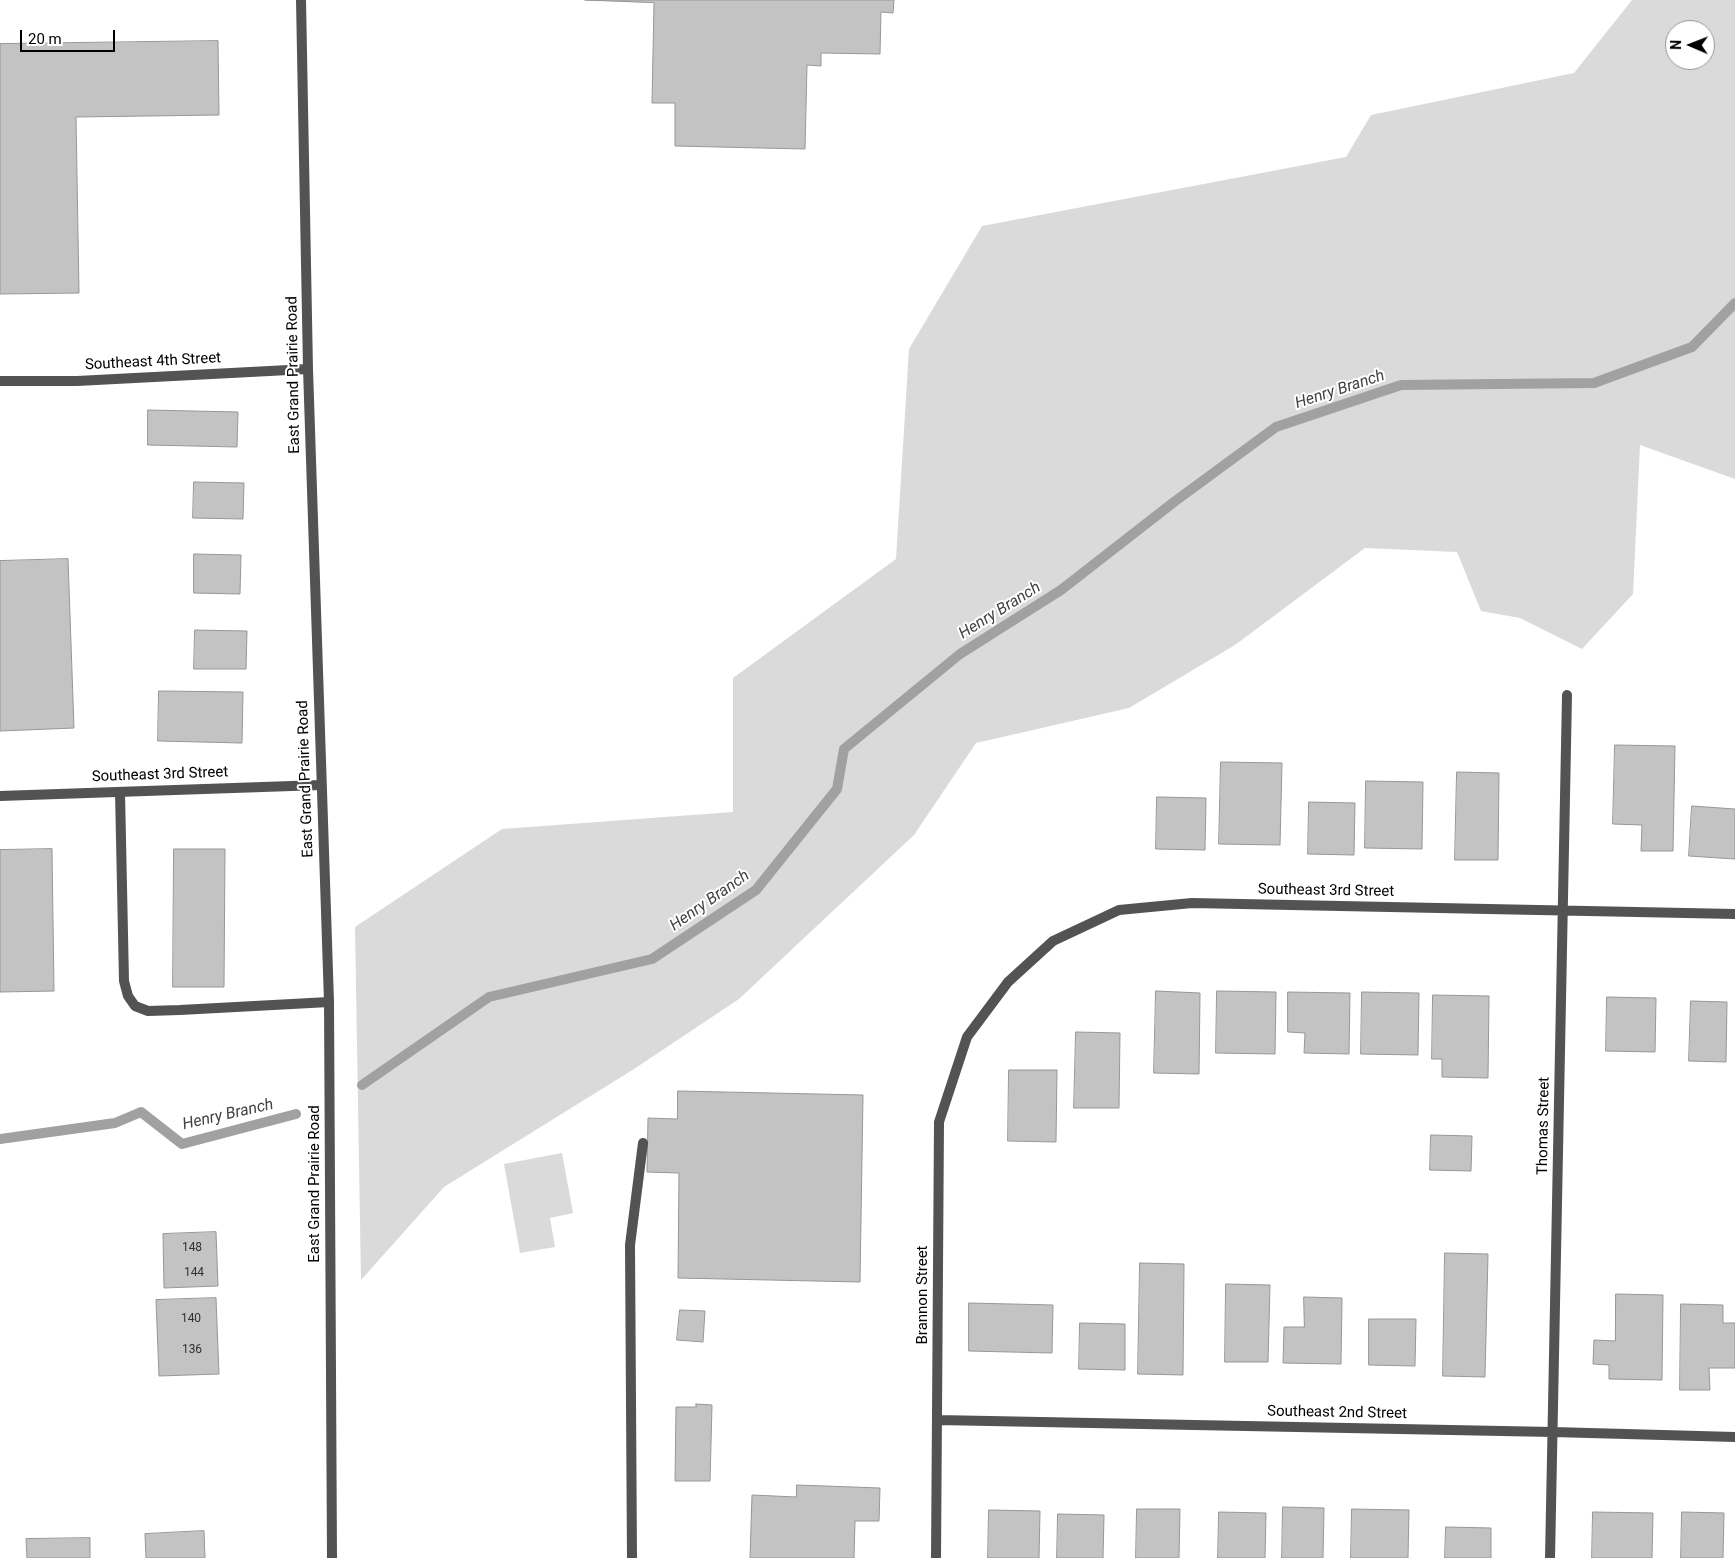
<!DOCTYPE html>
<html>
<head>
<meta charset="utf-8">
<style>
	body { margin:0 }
	#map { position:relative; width:1735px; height:1558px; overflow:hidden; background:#fff; font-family:Roboto,sans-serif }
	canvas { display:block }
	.north { position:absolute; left:1665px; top:20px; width:50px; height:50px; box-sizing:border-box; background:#fff; border:1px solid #999; border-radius:50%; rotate:271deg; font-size:14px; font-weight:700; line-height:20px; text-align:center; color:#000 }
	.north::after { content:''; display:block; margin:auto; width:18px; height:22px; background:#000; clip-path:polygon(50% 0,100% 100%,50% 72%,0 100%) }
	.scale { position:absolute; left:20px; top:30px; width:95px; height:22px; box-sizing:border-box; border:2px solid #000; border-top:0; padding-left:6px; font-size:15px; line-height:18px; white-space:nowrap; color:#000; -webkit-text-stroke:4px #fff; paint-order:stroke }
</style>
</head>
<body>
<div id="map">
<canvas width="1735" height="1558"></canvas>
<div class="north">N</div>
<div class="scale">20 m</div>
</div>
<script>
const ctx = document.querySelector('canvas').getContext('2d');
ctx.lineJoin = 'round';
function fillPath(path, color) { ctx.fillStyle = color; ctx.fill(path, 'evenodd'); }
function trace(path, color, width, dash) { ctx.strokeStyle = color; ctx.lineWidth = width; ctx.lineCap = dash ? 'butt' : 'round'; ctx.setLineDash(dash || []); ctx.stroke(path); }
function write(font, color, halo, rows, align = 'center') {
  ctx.font = font + ' Roboto,sans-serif'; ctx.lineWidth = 4; ctx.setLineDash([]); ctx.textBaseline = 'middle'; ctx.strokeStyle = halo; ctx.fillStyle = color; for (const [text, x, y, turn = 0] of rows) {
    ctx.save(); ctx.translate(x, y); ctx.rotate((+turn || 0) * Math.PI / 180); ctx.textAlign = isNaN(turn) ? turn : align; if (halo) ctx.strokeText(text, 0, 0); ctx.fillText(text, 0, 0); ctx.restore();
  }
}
fillPath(new Path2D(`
	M1632,0h103v479l-95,-34 -7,149 -51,55 -62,-31 -39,-7 -24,-59 -92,-4 -130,97 -106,63 -153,35 -62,92 -175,164 -105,70 -190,118 -83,93 -6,-353 147,-98 231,-17v-134l163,-119 13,-210 73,-123 364,-69 25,-42 203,-42zM1675,30h30v30h-30z
	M562,1153l11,60 -23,5 5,29 -35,6 -16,-89z`), '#dadada');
trace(new Path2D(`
	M362,1085l127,-88 163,-38 104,-69 81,-101 7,-40 116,-95 101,-64 113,-88 102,-75 125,-42 193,-2 98,-36 43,-44
	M0,1139l115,-16 26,-11 41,32 114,-30`), '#a1a1a1', 10);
const building = new Path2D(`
	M585,0h309l-1,13 -12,-1 -1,42 -59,-1v13l-14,-1 -2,84 -130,-3v-43h-23l2,-100z
	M218,41l1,74 -143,2 3,176 -79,1v-250z
	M148,410l90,2 -1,35 -89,-2z
	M194,482l50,1 -1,36 -50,-1z
	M194,554l47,1 -1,39 -46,-1z
	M68,559l6,169 -74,3v-170z
	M195,630l52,1 -1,38h-52z
	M159,691l84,1 -1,51 -84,-2z
	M1615,745l60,1 -2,105h-32l1,-26 -29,-1z
	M1221,762l61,1 -2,82 -61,-1z
	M1457,772l42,1 -1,87h-43z
	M1366,781l57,1 -1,67 -57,-1z
	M1157,797l49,1 -1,52 -49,-1z
	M1309,802l46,1 -1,52 -46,-1z
	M1692,806l43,3v50l-46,-3z
	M52,849l2,142 -54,1v-142z
	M174,849h51l-1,138h-51z
	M1156,991l44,2 -1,81 -45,-1z
	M1217,991l59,1 -1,62 -59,-1z
	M1288,992l62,1 -1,61 -45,-1 1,-20 -17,-1z
	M1362,992l57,1 -1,62 -57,-1z
	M1433,995l56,1 -1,82 -46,-1v-18h-10z
	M1607,997l49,1 -1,54 -49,-1z
	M1691,1001l36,1 -1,60 -37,-1z
	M1076,1032l44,1 -1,75h-45z
	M1009,1070h48l-1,72 -48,-1z
	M678,1091l185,4 -3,187 -182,-4 1,-105 -32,-1 1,-54 29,1z
	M1431,1135l41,1 -1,35 -41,-1z
	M216,1232l2,54 -54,2 -1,-54z
	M1445,1253l43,1 -3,123 -42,-1z
	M1140,1263l44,1 -1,111 -45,-1z
	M1226,1284l44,1 -2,77h-43z
	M1616,1294l47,1 -1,85 -53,-1v-14l-16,-1 1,-24 21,1z
	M1304,1297l38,1 -1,66 -58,-1 1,-36h20z
	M216,1298l3,76 -60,2 -3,-76z
	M969,1303l84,2 -1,48 -83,-2z
	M1681,1304l42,1v18h12v45h-26l1,22h-30z
	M680,1310l25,1 -2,31 -26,-2z
	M1369,1319h47l-1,47 -46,-1z
	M1080,1323l45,1v46l-46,-1z
	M696,1404l16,1 -2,76h-35l1,-74h20z
	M797,1485l83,3 -1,33h-24l-1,37h-104l2,-63 44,2z
	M1283,1507l41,1 -1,50h-41z
	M1137,1509h43l-1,49h-43z
	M1352,1509l57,1 -1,48h-57z
	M989,1510l51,1 -1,47h-51z
	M1219,1512l47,1 -1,45h-47z
	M1593,1512l60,1 -1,45h-60z
	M1682,1512l42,1 -1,45h-42z
	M1058,1514l46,1 -1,43h-46z
	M1446,1527l45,1v30h-46z
	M204,1531l1,27h-59l-1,-24z
	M90,1538v20h-63l-1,-19z`);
fillPath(building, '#c3c3c3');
trace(building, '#979797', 1);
trace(new Path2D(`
	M120,792l4,189 4,15 7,10 13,5 32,-1 149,-8
	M632,1558l-2,-313 13,-102`), '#535353', 10);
trace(new Path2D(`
	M0,381h77l231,-12
	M0,796l321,-11
	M938,1420l615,12 182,5
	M936,1558l3,-436 28,-85 41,-55 45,-41 66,-31 73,-7 543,11
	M1550,1558l17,-863`), '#535353', 10);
trace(new Path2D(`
	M301,0l7,369 21,633 3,556`), '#535353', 10);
write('12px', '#313131', null, [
	["148",192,1248],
	["144",194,1273],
	["140",191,1319],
	["136",192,1350]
]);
write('15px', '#000', '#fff', [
	["Southeast 4th Street",153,362,-3],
	["East Grand Prairie Road",294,375,-91],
	["Southeast 3rd Street",160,775,-2],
	["East Grand Prairie Road",306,779,-92],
	["Southeast 3rd Street",1326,891,1],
	["Thomas Street",1544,1126,-89],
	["East Grand Prairie Road",315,1184,-90],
	["Brannon Street",923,1295,-90],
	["Southeast 2nd Street",1337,1413,1]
]);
write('italic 16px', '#424242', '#fff', [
	["Henry Branch",1340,390,-18],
	["Henry Branch",1000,611,-32],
	["Henry Branch",710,901,-35],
	["Henry Branch",228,1115,-13]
]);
</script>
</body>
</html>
